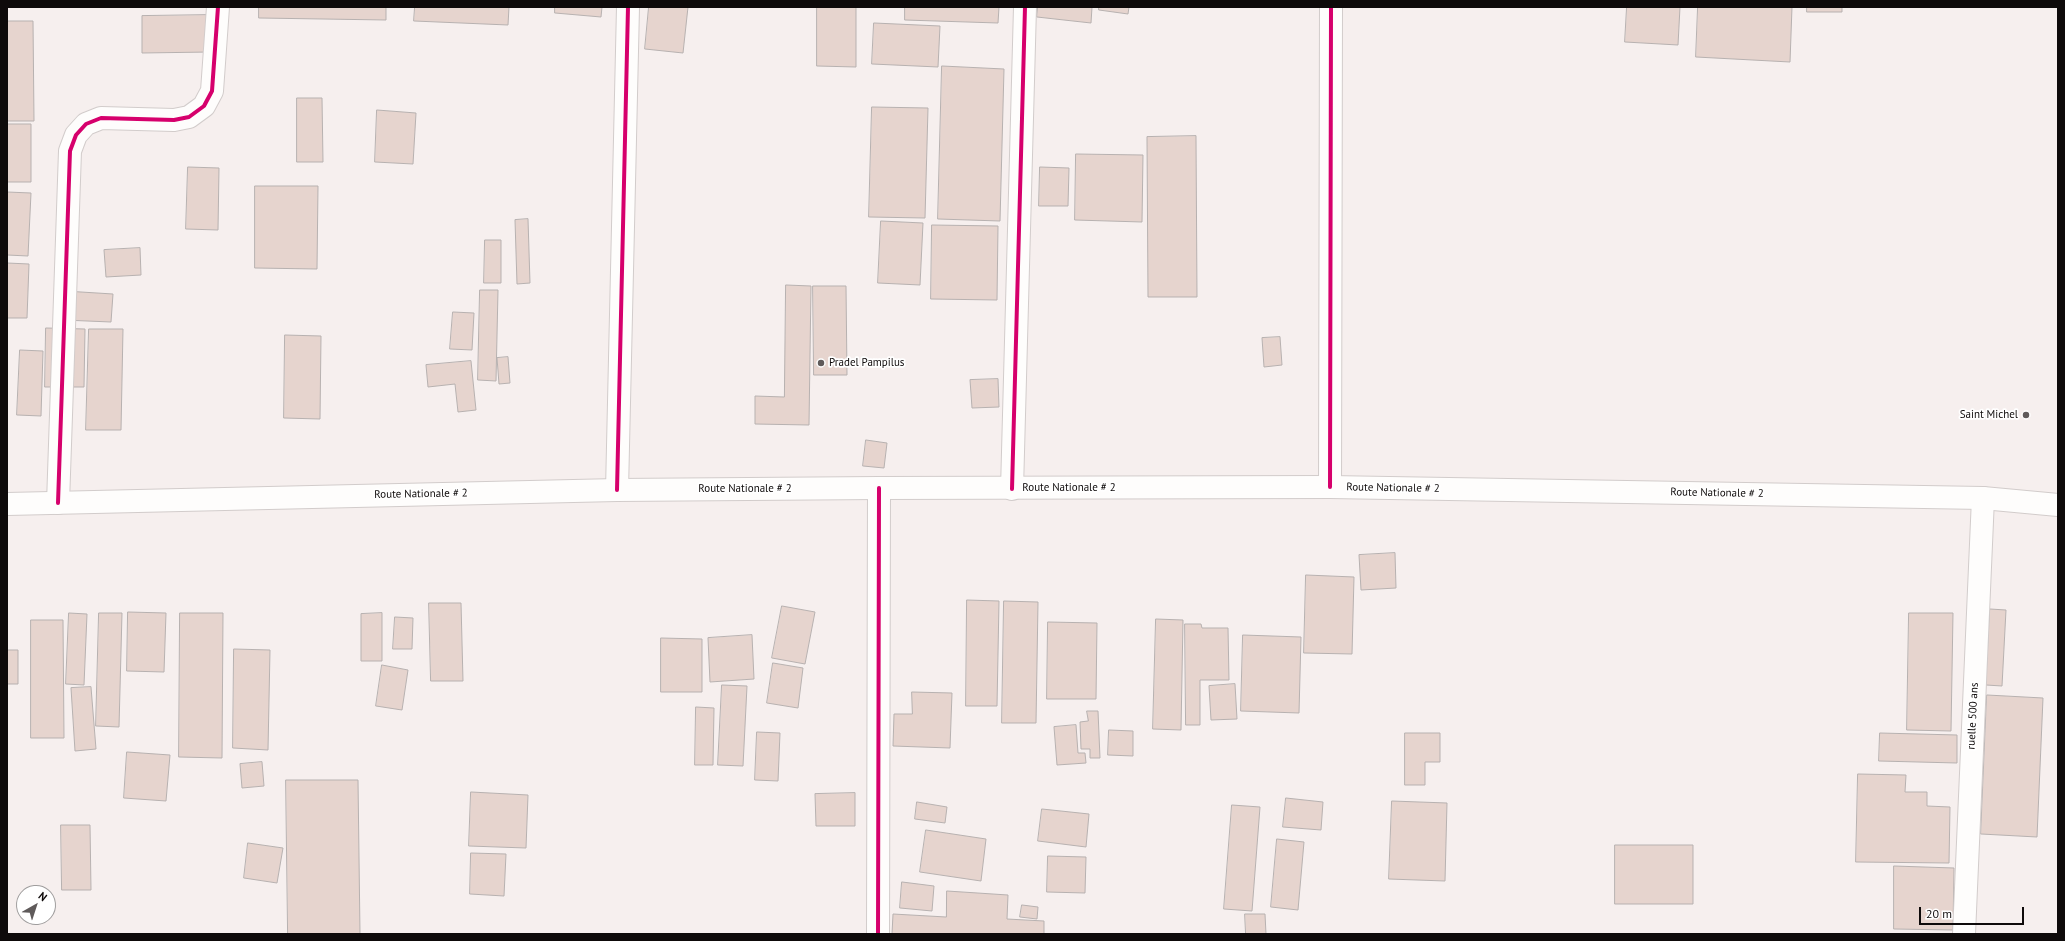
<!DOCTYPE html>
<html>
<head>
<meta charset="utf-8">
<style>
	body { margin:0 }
	#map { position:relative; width:2065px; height:941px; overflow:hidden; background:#f6efee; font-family:"PT Sans",sans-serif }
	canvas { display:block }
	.frame { position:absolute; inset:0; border:8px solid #0e0a0a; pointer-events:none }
	.north { position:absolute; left:16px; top:885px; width:40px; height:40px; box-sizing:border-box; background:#fff; border:1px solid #9f9d9d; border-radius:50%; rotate:39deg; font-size:11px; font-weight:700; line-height:16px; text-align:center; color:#0e0a0a }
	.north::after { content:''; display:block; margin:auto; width:14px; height:18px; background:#5f5a5a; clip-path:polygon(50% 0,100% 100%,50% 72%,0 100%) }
	.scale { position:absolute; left:1919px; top:907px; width:105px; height:18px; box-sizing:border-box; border:2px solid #0e0a0a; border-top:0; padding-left:5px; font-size:12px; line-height:14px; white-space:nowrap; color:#0e0a0a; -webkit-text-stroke:3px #fff; paint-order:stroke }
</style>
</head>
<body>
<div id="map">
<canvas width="2065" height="941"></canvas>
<div class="frame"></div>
<div class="north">N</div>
<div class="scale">20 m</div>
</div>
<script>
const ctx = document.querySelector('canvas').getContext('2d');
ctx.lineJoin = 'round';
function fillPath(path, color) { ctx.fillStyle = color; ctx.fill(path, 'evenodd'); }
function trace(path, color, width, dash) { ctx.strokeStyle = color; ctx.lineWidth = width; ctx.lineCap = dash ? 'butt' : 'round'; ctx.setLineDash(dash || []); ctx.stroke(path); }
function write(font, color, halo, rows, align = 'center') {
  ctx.font = font + ' "PT Sans",sans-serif'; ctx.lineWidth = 3.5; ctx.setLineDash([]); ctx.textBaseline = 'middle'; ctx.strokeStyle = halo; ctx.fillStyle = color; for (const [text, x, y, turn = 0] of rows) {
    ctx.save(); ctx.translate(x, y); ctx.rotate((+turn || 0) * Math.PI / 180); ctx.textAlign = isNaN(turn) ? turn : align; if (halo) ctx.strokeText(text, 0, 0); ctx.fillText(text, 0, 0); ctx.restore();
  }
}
const building = new Path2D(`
	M259,7h127v13l-127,-2z
	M415,7h110h-16l-1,18 -94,-4z
	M555,7h47l-1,10 -46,-4z
	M649,7h39l-5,46 -38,-4z
	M817,7h39v60l-39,-1z
	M905,7h94l-1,16 -93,-3z
	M1038,7h54l-1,16 -54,-6z
	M1099,7h30l-1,7 -29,-4z
	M1627,7h53l-2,38 -53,-3z
	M1698,7h94l-2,55 -94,-5z
	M1807,7h35v5h-35z
	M209,15l1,37 -68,1v-37z
	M7,21h26l1,100h-27z
	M874,23l66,3 -2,41 -66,-3z
	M942,66l62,3 -4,152 -62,-2z
	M297,98h25l1,64h-26z
	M872,107l56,1 -3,110 -56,-1z
	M377,110l39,3 -3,51 -38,-2z
	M7,124h24v58h-24z
	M1196,136l1,161h-49l-1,-160z
	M1076,154l67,1 -1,67 -67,-2z
	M188,167l31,1 -1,62 -32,-1z
	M1040,167l29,1 -1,38h-29z
	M255,186h63l-1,83 -62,-1z
	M7,192l24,1 -3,63 -21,-1z
	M528,219l2,64 -13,1 -2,-64z
	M881,221l42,2 -3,62 -42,-2z
	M932,225l66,1 -1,74 -66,-1z
	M485,240h16v43h-17z
	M140,248l1,27 -35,2 -2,-27z
	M7,263l22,1 -2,54h-20z
	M786,285l25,1 -2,139 -54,-1v-28l29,1z
	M813,286h33l1,89h-33z
	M480,290h18l-2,91 -18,-1z
	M65,291l48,3 -2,28 -48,-2z
	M453,312l21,1 -2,37 -22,-1z
	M46,328l39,1 -1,58h-39z
	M89,329h34l-2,101h-35z
	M285,335l36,1 -1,83 -36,-1z
	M1280,337l2,28 -18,2 -2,-29z
	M20,350l23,1 -2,65 -24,-1z
	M508,357l2,26 -11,1 -2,-26z
	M471,361l5,49 -18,2 -3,-28 -27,3 -2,-22z
	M998,379l1,28 -27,1 -2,-28z
	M866,440l21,3 -3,25 -21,-2z
	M1395,553l1,35 -35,2 -2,-35z
	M1306,575l48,2 -2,77 -48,-1z
	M967,600l32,1 -2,105h-31z
	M1004,601l34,1 -2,121h-34z
	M429,603h32l2,78h-32z
	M782,606l33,6 -10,52 -33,-6z
	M1990,609l16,1 -4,76 -16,-1z
	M128,612l38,1 -2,59 -37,-1z
	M69,613l18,1 -3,71 -18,-1z
	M99,613h23l-3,114 -23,-1z
	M180,613h43l-1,145 -43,-1z
	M382,613v48h-21v-47z
	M1909,613h44l-2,118 -44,-1z
	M395,617l18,1 -1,31h-19z
	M1156,619l27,1 -2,110 -28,-1z
	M31,620h32l1,118h-33z
	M1048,622l49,1 -1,76h-49z
	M1185,624h16l1,4h26l1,52h-29v45h-14z
	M752,635l2,44 -44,3 -2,-44z
	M1243,635l58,2 -2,76 -58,-2z
	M661,638l41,1v53h-41z
	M234,649l36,1 -2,100 -35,-2z
	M7,650h11v34h-11z
	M773,663l30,5 -5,40 -31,-5z
	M382,665l26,5 -6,40 -26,-4z
	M1235,684l2,35 -26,1 -2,-34z
	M722,685l25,1 -4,80 -25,-1z
	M91,687l5,62 -21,2 -4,-63z
	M912,692l40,1 -2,55 -57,-2 1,-32h18z
	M1987,695l56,3 -6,139 -56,-3z
	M696,707l18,1 -1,57h-18z
	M1087,711h11l2,47h-10v-9h-9l-1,-27 8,-1z
	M1076,725l2,28h7l1,10 -29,2 -3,-38z
	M1109,730l24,1v25l-25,-1z
	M757,732l23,1 -2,48 -23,-1z
	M1405,733h35v29h-15v23h-20z
	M1880,733l77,2v28l-78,-2z
	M127,752l43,3 -4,46 -42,-3z
	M262,762l2,24 -22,2 -2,-24z
	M1858,774l48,1 -1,17h22v14l23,1 -1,56 -93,-1z
	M286,780h72l2,154h-72z
	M471,792l57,3 -2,53 -57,-2z
	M855,793v33h-39l-1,-32z
	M1286,798l37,4 -2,28 -38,-3z
	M1392,801l55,2 -2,78 -56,-2z
	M917,802l30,5 -2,16 -30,-4z
	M1232,805l28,2 -8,104 -28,-2z
	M1042,809l47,5 -3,33 -48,-6z
	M61,825h29l1,65h-29z
	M926,830l60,9 -5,42 -61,-9z
	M1277,839l27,3 -6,68 -27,-3z
	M248,843l35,5 -6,35 -33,-5z
	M1615,845h78v59h-78z
	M471,853l35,1 -2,42 -34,-2z
	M1048,856l38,1 -1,36 -38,-1z
	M1894,866l60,2 -1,62 -59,-1z
	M902,882l32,4 -2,25 -32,-3z
	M947,891l61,4 -1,24 37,2v13h-152l1,-20 53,3z
	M1022,905l16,2 -1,12 -17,-2z
	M1245,914h20l1,20h-20z`);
fillPath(building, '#e6d4ce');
trace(building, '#b7b1b0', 1);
const street = new Path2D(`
	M1330,487l1,-480
	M1012,489l13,-482
	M617,490l11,-483
	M58,503l12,-352 6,-16 10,-11 15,-6 73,2 15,-3 15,-11 8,-15 6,-84
	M878,934l1,-446
	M1964,934l19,-436`);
const primary = new Path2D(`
	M7,504l610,-14 262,-2 451,-1 653,11 75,7`);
trace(street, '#d2cccb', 24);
trace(primary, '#d2cccb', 24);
trace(street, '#fefdfc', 22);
trace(primary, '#fefdfc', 22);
trace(new Path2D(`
	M1330,487l1,-480
	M1012,489l13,-482
	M617,490l11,-483
	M58,503l12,-352 6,-16 10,-11 15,-6 73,2 15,-3 15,-11 8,-15 6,-84
	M878,934l1,-446`), '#d6006c', 4);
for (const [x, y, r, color] of [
	[821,363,4,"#5f5a5a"],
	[2026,415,4,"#5f5a5a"]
]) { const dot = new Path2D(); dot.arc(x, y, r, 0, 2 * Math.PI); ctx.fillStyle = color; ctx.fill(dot); trace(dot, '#fff', 1.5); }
write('11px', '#0e0a0a', '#fff', [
	["Pradel Pampilus",829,363],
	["Saint Michel",2018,415,"right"]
], 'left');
write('11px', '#0e0a0a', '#fff', [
	["Route Nationale # 2",1069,488],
	["Route Nationale # 2",1393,488,1],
	["Route Nationale # 2",745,489],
	["Route Nationale # 2",1717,493,1],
	["Route Nationale # 2",421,494,-1],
	["ruelle 500 ans",1973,716,-87]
]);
</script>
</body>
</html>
